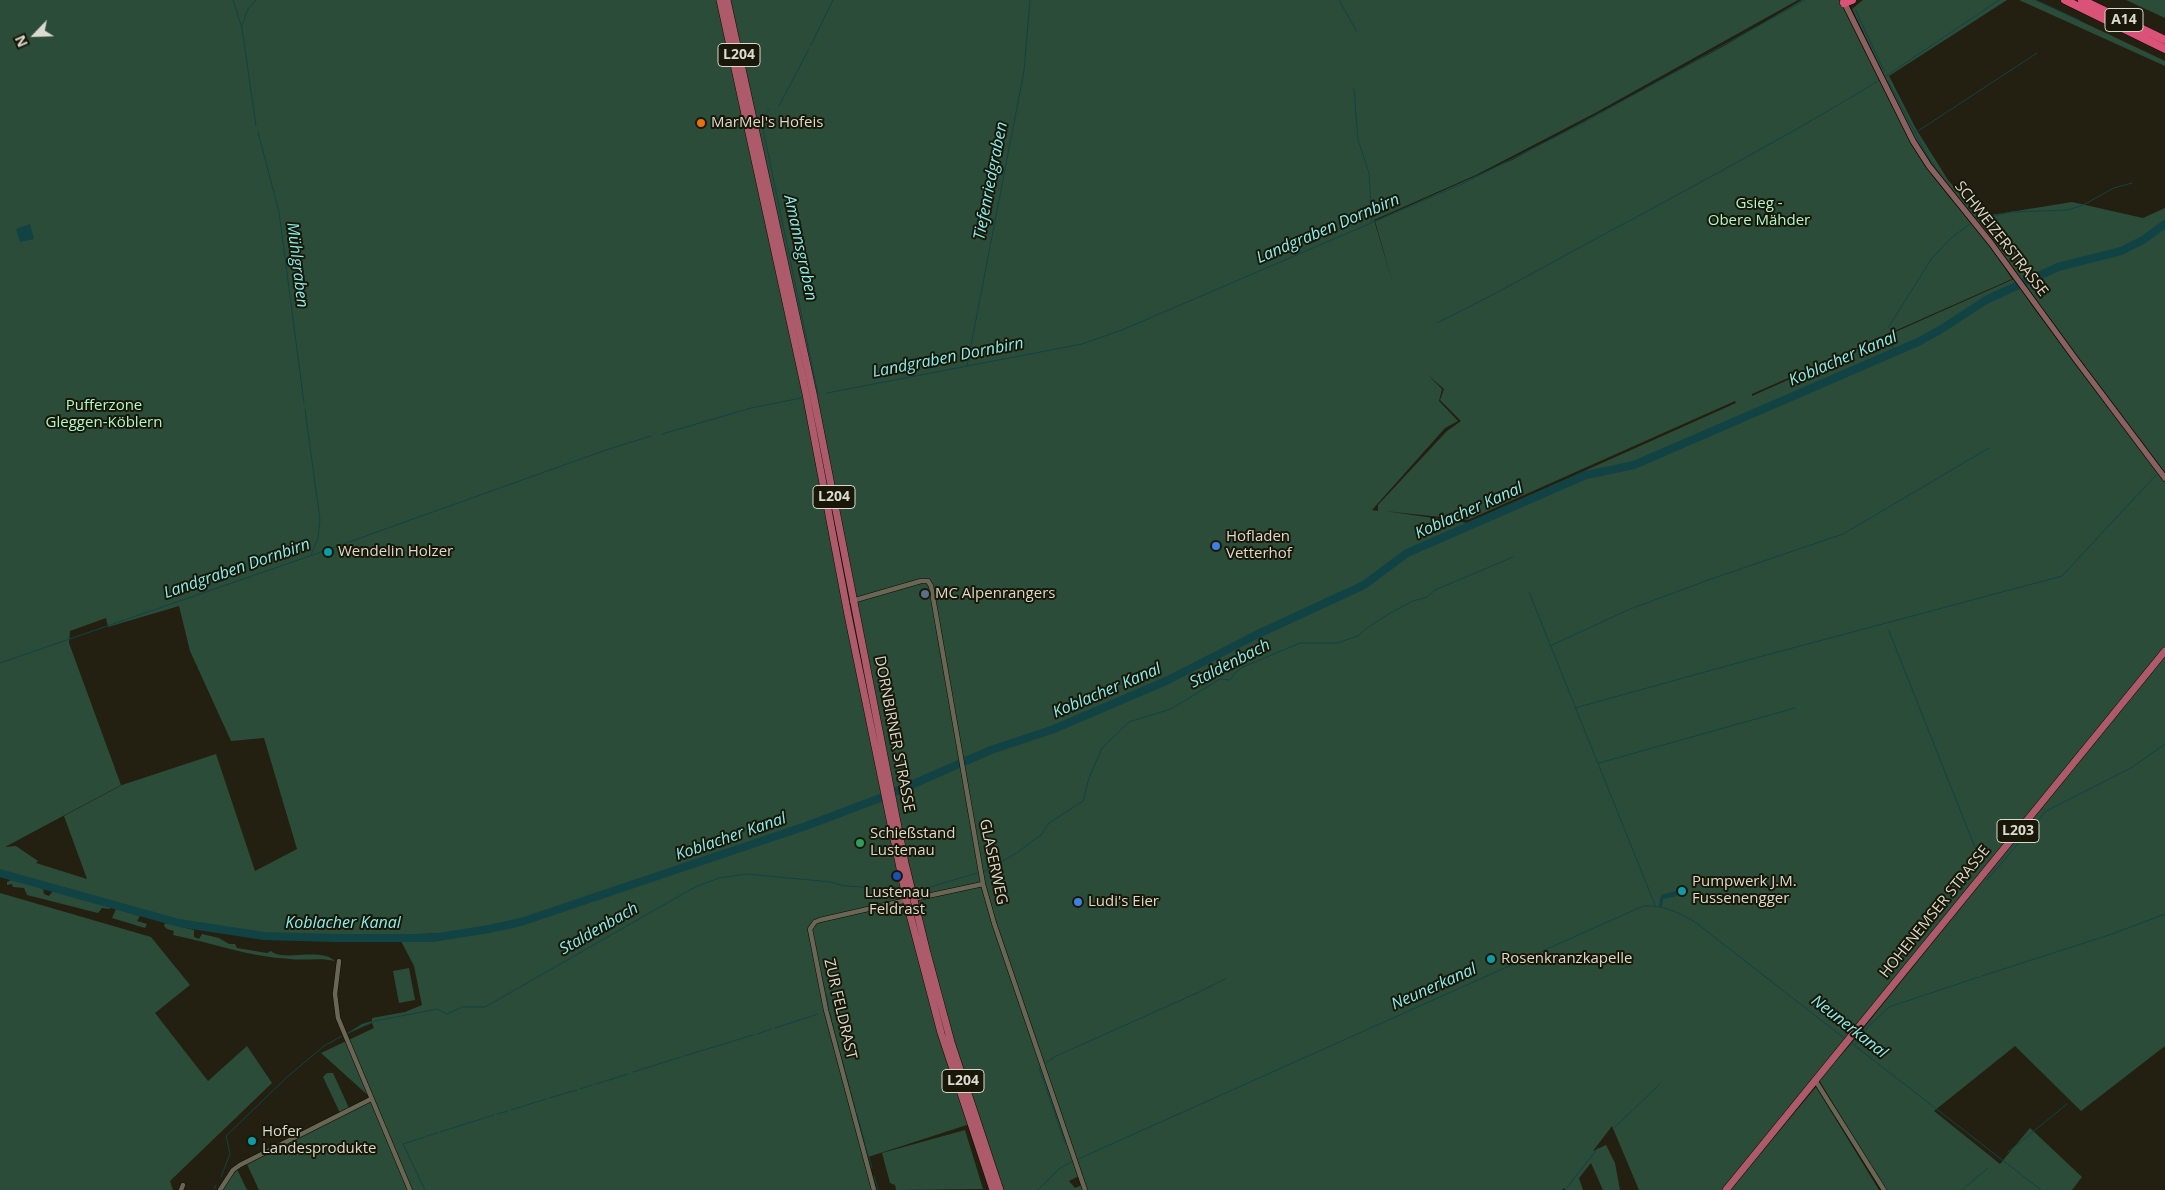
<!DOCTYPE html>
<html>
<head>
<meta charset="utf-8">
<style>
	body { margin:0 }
	#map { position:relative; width:2165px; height:1190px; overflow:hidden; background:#232011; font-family:"Open Sans",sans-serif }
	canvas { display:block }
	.north { position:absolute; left:10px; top:10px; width:50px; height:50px; -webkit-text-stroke:4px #191708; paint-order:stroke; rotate:246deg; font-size:14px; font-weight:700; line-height:20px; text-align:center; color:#dbdad0 }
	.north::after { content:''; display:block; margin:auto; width:18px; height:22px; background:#dbdad0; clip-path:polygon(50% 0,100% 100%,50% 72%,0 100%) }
</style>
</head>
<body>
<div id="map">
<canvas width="2165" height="1190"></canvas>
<div class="north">N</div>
</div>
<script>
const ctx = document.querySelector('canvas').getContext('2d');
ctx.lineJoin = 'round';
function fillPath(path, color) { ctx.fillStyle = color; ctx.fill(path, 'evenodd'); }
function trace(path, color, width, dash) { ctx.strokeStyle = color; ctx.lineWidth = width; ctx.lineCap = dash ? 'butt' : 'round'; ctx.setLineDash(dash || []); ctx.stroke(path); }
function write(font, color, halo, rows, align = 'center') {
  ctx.font = font + ' "Open Sans",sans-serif'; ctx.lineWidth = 4; ctx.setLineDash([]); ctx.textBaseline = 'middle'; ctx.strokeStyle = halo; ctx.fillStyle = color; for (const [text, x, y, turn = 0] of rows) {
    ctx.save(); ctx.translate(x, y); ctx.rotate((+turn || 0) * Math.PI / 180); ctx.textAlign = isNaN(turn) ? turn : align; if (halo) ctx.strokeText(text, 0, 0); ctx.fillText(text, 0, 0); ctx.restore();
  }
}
fillPath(new Path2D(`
	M0,0h1798l-201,112 -121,63 -102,45 19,64 -18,-63 137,-61 212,-114 78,-46h38l73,145 22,34 56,68 21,32 -260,115v2l262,-117 19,28 132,174v173l-442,536h-84l-27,-64 -19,25 13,-6 9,18 5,27h-17l-12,-27 -12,15 4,12h-18l-1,-2 -2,2h-475l-9,-27 1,13 -10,5 6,7 7,-3 2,5h-83l-28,-67 -105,34 5,33h-461l-40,-91 -51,-46 53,-25 -2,-5 -26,11 16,-10 10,-3v-3l33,-6 17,-7 -8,-39 -13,-25c49,-3 90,-9 138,-22l211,-71 145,-53 -2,-4 -142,52 -215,72 -52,13 -35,5 -100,3 -82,-2 -66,-9 -45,-10 -156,-43zM1428,375l16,14 -4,11 21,21 -14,10 -69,74v6l-6,-1 73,-82 13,-7 -19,-20 3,-12zM1735,401l1,2 -268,120 -83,-12 83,9zM179,606l11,45 41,90 33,-3 33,111 -42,22 -39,-117 -94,31 -58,31 23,63 -51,-16 2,-2 -22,-15 -11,1 116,-62 -52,-142 1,-12 36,-13 2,9z
	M1863,0h144l-118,76 27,53 32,51 31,37 93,-15 71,16 22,-10v265l-127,-168 -23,-35 -84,-105 -16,-25 -63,-131z
	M2019,0h17l129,61v5z
	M2126,0h39v18z
	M2165,655v391l-84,65 -66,-65 -81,65 66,53 30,-36 52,49 -10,13h-186l-67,-110 31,-35z
	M11,880l32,8 1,6 5,2 4,-5 58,16 -1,2 -8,-1 -4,5 -71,-18 -3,-7 -11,-1 -1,-3 -5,1v-3z
	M0,893l151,44 39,48 -35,28 53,68 39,-35 25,37 -102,98 3,9h-173z
	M116,909l24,7 -3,5 10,3 -2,4 -33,-10z
	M165,923l29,7v7l5,2 3,-5 17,4 10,6h6l2,4 30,5 4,-2c12,11 49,-4 64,10 -15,-4 -30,0 -45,-2 -40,-2 -78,-16 -117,-24l1,-4 -7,-2 -3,-3z
	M409,968l6,32 -16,3 -6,-32z
	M327,1073h6l16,35 -9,5 -17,-36z
	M1816,1087l63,103h-149z
	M371,1099l39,91h-151l-13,-28z
	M965,1130l18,59 -87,1 -1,-5 -5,-2 -8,-30z
	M236,1167l11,23h-27z`), '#2b4c39');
fillPath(new Path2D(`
	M30,224l4,15 -14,3 -4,-13z
	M1676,891l1,5 -14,3 -1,8 -3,-1 2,-11z`), '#114344');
trace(new Path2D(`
	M233,0l9,28 14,98
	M1339,0l18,32
	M2035,0l44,20
	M1856,11l28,60
	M242,25l6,-16 8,-9
	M811,45l22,-45
	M1886,76l113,-76
	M1888,81l40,76 16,23
	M1354,89l4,51 11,33 3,49
	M779,106l30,-57
	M770,109l-9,10 57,275
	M258,132l21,80 25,191
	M1915,133l122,-80
	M1959,199l19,21
	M1977,220l34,-8 57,-2 15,-5 31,-17 18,-5
	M1437,323c66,-32 129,-69 194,-103 83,-45 167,-90 247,-139
	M1888,328l44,-70 19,-20 19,-14
	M1888,336l7,16
	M967,366l57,-295 6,-71
	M827,393l255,-49 40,-14 340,-146 117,-59 226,-125
	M305,409l15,111 -2,18 -7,17
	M662,434l89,-26 50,-10
	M1529,592l126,313
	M1889,631l93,234
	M1550,646l80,-37 81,-30 132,-45 146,-86
	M0,663l307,-106 299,-107 45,-14
	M1575,708l184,-51 303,-81 94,-101
	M1599,763l196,-55
	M983,872l32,-18 26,-19 8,-12 34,-22 6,-23 13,-30 27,-26 42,-13 49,-30 10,1 6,-8 7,-5 57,-24h37l21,-7 9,-8 23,-15 23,-12 14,-4 8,-7 78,-33
	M1987,880l59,-69 85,-43 34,-24
	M879,890l22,4
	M917,891l60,-18
	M820,971l5,18
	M1982,976l130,-42 53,-20
	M826,994l3,14
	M830,1013l2,7
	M833,1024l1,6
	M775,1028l43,-14
	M346,1034l29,-13 62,-12 10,5 15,-7h23l210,-120 24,-9 28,-4 84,8c13,6 27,3 41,7
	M758,1034l13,-5
	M835,1035l4,13
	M1850,1042l191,148
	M1855,1045l12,-17 22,-21 90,-30
	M840,1053l10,35
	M684,1056l69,-21
	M1046,1063l8,-6 143,-64 28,-14
	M1039,1068l26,75
	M633,1072l48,-15
	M596,1084l32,-10
	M580,1089l12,-4
	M851,1093l1,5
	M549,1098l28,-8
	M854,1103l1,6
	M511,1110l35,-11
	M497,1114l11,-3
	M857,1114l8,29
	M1615,1127l45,-43
	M440,1132l54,-17
	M427,1136l10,-3
	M425,1137l-22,7 22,46
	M866,1147l6,21
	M2008,1152l59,-48
	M1076,1160l567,-254c20,-1 35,6 52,16l149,116
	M874,1176l4,14
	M221,1177l9,-23 -4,-18 61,-59 37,-31 18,-10
	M214,1189l2,-4
	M1038,1190l22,-22 13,-7
	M1565,1190l33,-42
	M1962,1190l26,-22`), '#114344', 1);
trace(new Path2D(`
	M0,873l179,50 85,13 71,2h97l57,-9 32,-7 285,-96 82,-31 103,-45 63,-21 112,-48 92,-47 106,-49 43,-32 179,-78 48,-10 284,-123 22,-12 46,-30 72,-33 63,-16 22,-11 22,-16`), '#114344', 8);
const street = new Path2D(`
	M852,601l69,-20h7l3,5 52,298 11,39 91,267
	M918,898l65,-14
	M339,961l-4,33 3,24 72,172
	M1815,1080l69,110
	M181,1190l2,-5
	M220,1190l13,-20 7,-5 131,-66
	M874,1190l-48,-180 -16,-81 5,-7 5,-2 83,-19`);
const secondary = new Path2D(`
	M1843,0l70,141 16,25 62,77 83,114 91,121`);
const primary = new Path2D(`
	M720,0l86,394 42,221 60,292 33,126 52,157
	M727,0l86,393 92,470 22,90 24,89 49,148
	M1726,1190l439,-539`);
const highway = new Path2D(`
	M2065,0l100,49
	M2082,0l83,40
	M1844,3l8,-3`);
trace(street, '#0c0901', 5.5);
trace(secondary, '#0c0901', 7);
trace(primary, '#0c0901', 8);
trace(highway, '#0c0901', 9);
trace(street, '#696655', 4.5);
trace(secondary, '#8b6060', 5.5);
trace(primary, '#ad5a6b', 7);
trace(highway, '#db5279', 8);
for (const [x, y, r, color] of [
	[701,123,5,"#e8710a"],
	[1216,546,5,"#3f7fe0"],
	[328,552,5,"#0f9aa8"],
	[925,594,5,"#5c6f8a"],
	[860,843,5,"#2e9e5b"],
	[897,876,5,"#1a4fb4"],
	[1682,891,5,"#0f9aa8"],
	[1078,902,5,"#3f7fe0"],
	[1491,959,5,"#0f9aa8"],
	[252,1141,5,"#0f9aa8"]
]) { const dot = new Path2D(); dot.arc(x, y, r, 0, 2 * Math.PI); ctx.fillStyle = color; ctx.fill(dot); trace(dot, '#191708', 2); }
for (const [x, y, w] of [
	[2124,20,38],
	[739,55,42],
	[834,497,42],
	[2018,831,42],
	[963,1081,42]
]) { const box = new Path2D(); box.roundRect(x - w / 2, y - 11.5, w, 23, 4); ctx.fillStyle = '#191708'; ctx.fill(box); trace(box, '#dbdad0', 1); }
write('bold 14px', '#dbdad0', null, [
	["A14",2124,20],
	["L204",739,55],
	["L204",834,497],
	["L203",2018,831],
	["L204",963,1081]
]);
write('15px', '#dbdad0', '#191708', [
	["MarMel's Hofeis",711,123],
	["Hofladen",1226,537],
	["Vetterhof",1226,554],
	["Wendelin Holzer",338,552],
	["MC Alpenrangers",935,594],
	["Schießstand",870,834],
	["Lustenau",870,851],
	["Pumpwerk J.M.",1692,882],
	["Fussenengger",1692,899],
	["Lustenau",897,893,"center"],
	["Feldrast",897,910,"center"],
	["Ludi's Eier",1088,902],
	["Rosenkranzkapelle",1501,959],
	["Hofer",262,1132],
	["Landesprodukte",262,1149]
], 'left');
write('15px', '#aef7cc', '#191708', [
	["Gsieg -",1759,204],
	["Obere Mähder",1759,221],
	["Pufferzone",104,406],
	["Gleggen-Köblern",104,423]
]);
write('15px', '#dbdad0', '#191708', [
	["SCHWEIZERSTRASSE",2001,239,52],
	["DORNBIRNER STRASSE",894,734,79],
	["GLASERWEG",993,862,78],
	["HOHENEMSER STRASSE",1935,912,-51],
	["ZUR FELDRAST",840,1009,77]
]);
write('italic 16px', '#89edee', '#191708', [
	["Tiefenriedgraben",991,181,-79],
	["Landgraben Dornbirn",1328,229,-23],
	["Amannsgraben",800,248,78],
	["Mühlgraben",297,265,83],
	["Landgraben Dornbirn",948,358,-11],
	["Koblacher Kanal",1843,359,-23],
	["Koblacher Kanal",1469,511,-24],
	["Landgraben Dornbirn",237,569,-19],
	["Staldenbach",1230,664,-27],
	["Koblacher Kanal",1107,691,-23],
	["Koblacher Kanal",731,837,-19],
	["Koblacher Kanal",343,923],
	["Staldenbach",599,929,-30],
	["Neunerkanal",1434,987,-24],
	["Neunerkanal",1849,1027,38]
]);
</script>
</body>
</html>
